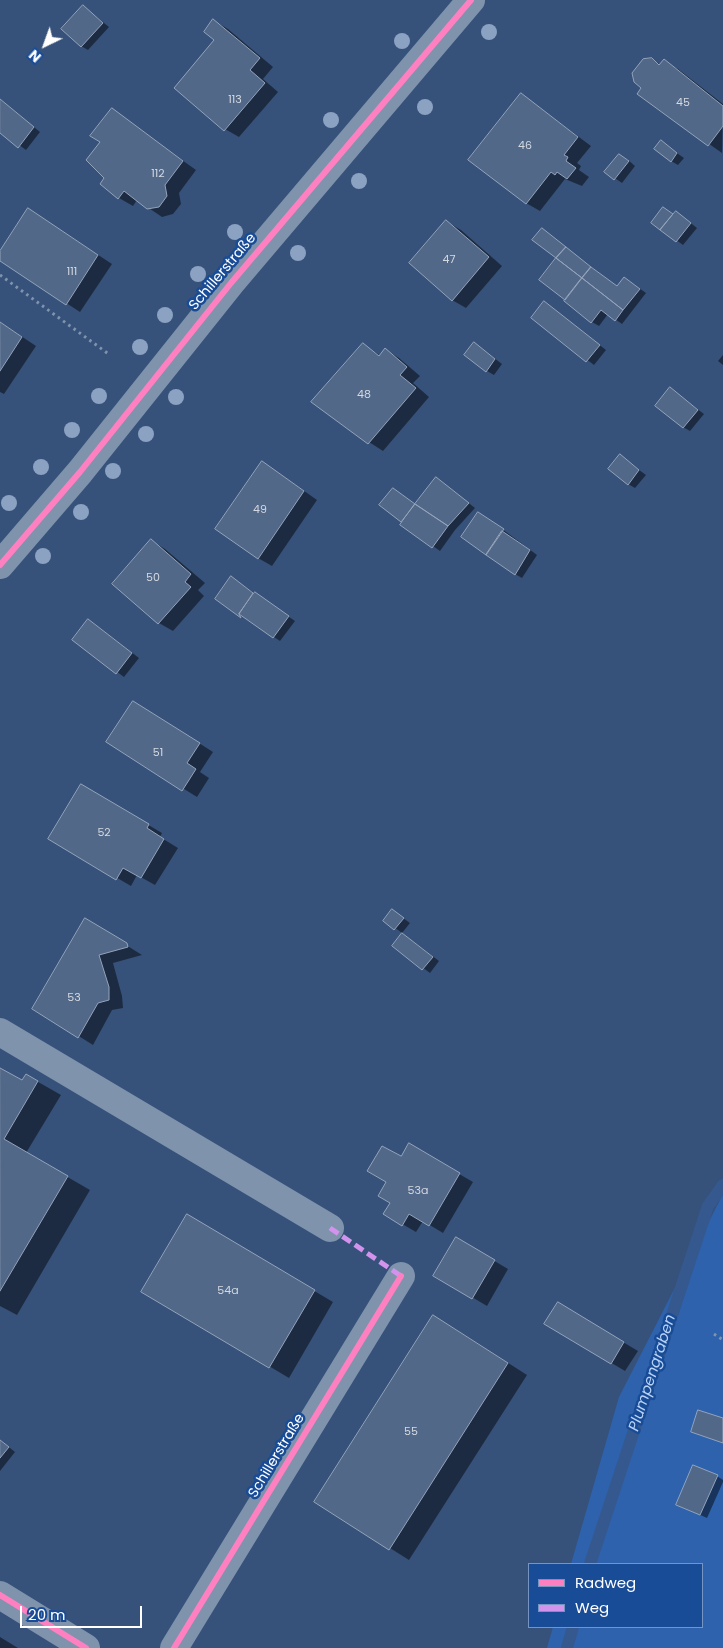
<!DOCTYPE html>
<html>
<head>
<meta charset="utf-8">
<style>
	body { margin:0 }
	#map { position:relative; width:723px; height:1648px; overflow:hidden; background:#36527a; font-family:Poppins,sans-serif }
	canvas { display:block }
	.legend { position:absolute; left:528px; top:1563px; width:175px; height:65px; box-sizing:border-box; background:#194c97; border:1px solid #7594c1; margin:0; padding:6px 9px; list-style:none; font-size:15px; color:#fff }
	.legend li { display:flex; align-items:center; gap:10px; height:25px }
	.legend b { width:25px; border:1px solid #7594c1 }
	.north { position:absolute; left:20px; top:20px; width:50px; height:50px; -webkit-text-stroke:4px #194c97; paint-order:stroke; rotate:222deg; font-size:14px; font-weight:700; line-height:20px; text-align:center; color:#fff }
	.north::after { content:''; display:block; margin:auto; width:18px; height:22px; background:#fff; clip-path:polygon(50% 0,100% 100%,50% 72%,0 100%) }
	.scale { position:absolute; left:20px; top:1606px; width:122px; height:22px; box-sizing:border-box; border:2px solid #fff; border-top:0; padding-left:6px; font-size:15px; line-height:18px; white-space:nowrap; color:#fff; -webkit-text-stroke:4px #194c97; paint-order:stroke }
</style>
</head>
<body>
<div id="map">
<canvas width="723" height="1648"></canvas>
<ul class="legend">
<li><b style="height:6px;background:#ff80c0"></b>Radweg</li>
<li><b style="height:6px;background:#d193ec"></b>Weg</li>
</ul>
<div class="north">N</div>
<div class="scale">20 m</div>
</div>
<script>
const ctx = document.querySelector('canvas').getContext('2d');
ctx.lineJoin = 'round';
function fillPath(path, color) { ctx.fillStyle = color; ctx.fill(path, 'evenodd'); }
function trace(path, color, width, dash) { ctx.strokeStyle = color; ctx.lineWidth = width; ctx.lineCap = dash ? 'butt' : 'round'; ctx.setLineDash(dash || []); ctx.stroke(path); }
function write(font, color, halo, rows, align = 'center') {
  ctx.font = font + ' Poppins,sans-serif'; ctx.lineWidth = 5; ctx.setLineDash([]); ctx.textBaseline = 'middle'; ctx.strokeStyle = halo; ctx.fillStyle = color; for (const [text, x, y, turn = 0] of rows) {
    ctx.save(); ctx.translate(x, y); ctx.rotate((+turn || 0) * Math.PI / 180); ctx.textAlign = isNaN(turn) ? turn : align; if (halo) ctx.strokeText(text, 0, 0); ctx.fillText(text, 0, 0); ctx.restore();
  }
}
fillPath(new Path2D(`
	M723,1194v454h-176l6,-21h149v-63h-131l48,-167z`), '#2e62ad');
fillPath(new Path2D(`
	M83,6l26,21 -21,23 -7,-4z
	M214,21l14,8 45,38 -10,12 15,13 -39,45 -14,-8z
	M651,59l10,6 3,-4 14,8 45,35 -1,49 -84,-59 5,-6z
	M521,94l70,52 -14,17 4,3 -2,4 10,7 -7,9 -17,-7 -25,32 -14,-8z
	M0,99l40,33 -14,18 -26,-19z
	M112,110l84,60 -17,23 2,11 -8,10 -11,3 -25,-17 -4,6 -14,-8 -13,-20 -5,-36z
	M661,142l23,16 -6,7 -7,-4z
	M627,159l8,7 -13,17 -16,-11z
	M671,213l12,4 14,11 -14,17 -30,-22z
	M42,218l70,46 -32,48 -80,-52v-7z
	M447,222l14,8 41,36 -36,42 -14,-8z
	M542,230l76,57 7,-9 21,15 -24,31 -14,-10 -9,12 -7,-4z
	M551,307l55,43 -12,15 -61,-47z
	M0,322l36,24 -32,48 -4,-2z
	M363,345l18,11 5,-6 13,8 21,18 -7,7 16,14 -46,54 -14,-9z
	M481,348l21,16 -8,11 -7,-4z
	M723,355v10l-5,-4z
	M670,389l34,25 -14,17 -7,-4z
	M620,456l26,19 -11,13 -7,-4z
	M276,471l41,29 -45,66 -14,-8z
	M437,478l38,30 -20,22 -15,21 -38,-27 1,-2 -22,-17 19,-12 16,12z
	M486,517l51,38 -15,23 -7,-4z
	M152,541l13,8 40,34 -7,7 6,6 -31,35 -14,-8z
	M232,578l63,43 -15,20 -63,-42z
	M89,620l50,38 -15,19 -50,-37z
	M147,710l66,42 -13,20 9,6 -12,19 -89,-55z
	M81,785l81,48 -2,4 18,11 -23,37 -18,-10 -6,11 -81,-47z
	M392,910l18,13 -8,10 -17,-13z
	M86,920l56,35 -29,8 9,33 1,12 -11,2 -19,35 -59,-37z
	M403,934l36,27 -9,12 -36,-27z
	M0,1069l22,13 4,-7 35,20 -35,58 64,37 -73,125 -17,-9z
	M409,1145l64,37 -30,51 -20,-12 -7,11 -31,-18 6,-12 11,-44z
	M206,1227l127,75 -44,76 -146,-87z
	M456,1238l52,31 -21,37 -52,-31z
	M558,1303l80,48 -13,20 -79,-47z
	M452,1327l75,48 -118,185 -94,-59z
	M0,1440l15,12 -15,19z
	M717,1476l6,4v2l-16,36 -22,-10z
	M0,1637l18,11h-18z`), '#0007');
trace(new Path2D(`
	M590,1564l118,-358 15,-21
	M567,1648l6,-21`), '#35598f', 12);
const building = new Path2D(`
	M83,5l20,18 -22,24 -20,-18z
	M213,19l47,39 -10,12 15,13 -41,48 -50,-43 40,-48 -10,-8z
	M652,58l7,7 5,-6 59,47v20l-15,20 -71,-52 4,-6 -7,-6 -2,-9 11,-14z
	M521,93l57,44 -14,18 4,2 -2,4 10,7 -9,11 -10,-7 -2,3 -4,-3 -25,32 -58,-44z
	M0,99l34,28 -16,21 -18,-15z
	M112,108l71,53 -18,24 2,11 -8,11 -12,2 -23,-18 -6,8 -18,-15 4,-6 -18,-18 14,-18 -10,-6z
	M661,140l16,13 -6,9 -17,-13z
	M619,154l10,7 -15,19 -10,-8z
	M663,207l10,7 -13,16 -9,-7z
	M28,208l70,47 -32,50 -66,-44v-10z
	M676,211l15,12 -15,19 -16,-12z
	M446,220l43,37 -37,44 -43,-38z
	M542,228l24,19 -10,11 -24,-18z
	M566,247l25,20 -9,11 -26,-20z
	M556,258l26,20 -17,22 -26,-20z
	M591,267l26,19 7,-9 16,12 -17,21 -41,-32z
	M582,278l41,32 -8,11 -14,-11 -10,13 -27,-22z
	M544,301l56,44 -14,17 -55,-44z
	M0,322l22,15 -22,34z
	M474,342l21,17 -9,13 -22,-17z
	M363,343l16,13 6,-8 22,19 -7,8 16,13 -48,56 -57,-42z
	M670,387l28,23 -15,18 -28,-22z
	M620,454l19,16 -11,15 -20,-16z
	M262,461l42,30 -46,68 -43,-30z
	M436,477l33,26 -21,23 -33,-22z
	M393,488l22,16 -14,18 -22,-17z
	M415,504l33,22 -16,22 -32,-23z
	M478,512l26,17 -18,26 -25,-18z
	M502,531l28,19 -15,25 -29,-20z
	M151,539l40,35 -6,8 6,5 -33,37 -46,-40z
	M231,576l22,17 -14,21 2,4 -26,-19z
	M255,592l34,24 -16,22 -34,-24z
	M88,619l44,34 -16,21 -44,-34z
	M133,701l67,42 -13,20 9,6 -14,22 -76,-49z
	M81,784l68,40 -2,4 17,11 -23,39 -18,-10 -7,12 -68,-41z
	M392,909l12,9 -10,12 -11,-9z
	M85,918l42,25 1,4 -29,8 10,32v13l-11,3 -20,35 -46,-29z
	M402,933l31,24 -11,13 -30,-24z
	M0,1068l22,12 4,-6 12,7 -34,58 64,37 -68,115z
	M409,1143l51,30 -31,53 -20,-12 -7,12 -19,-12 7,-11 -12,-7 8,-14 -19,-11 15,-25 19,10z
	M187,1214l128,76 -46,78 -128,-76z
	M456,1237l39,23 -23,39 -39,-23z
	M558,1302l66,40 -13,22 -67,-40z
	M433,1315l75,48 -119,187 -75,-48z
	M698,1410l25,8v25l-32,-11z
	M0,1440l9,7 -9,11z
	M693,1465l25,10 -18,40 -24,-10z`);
fillPath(building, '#516888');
trace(building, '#94a3ba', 1);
trace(new Path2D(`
	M0,275l110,80
	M714,1334l9,6`), '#7f93ad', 3, [2.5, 4]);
trace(new Path2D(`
	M0,565l80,-93 151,-189 240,-283
	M0,1032l330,196
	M0,1595l86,53
	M174,1648l227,-372`), '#7f93ad', 28);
trace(new Path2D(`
	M330,1228l71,48`), '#d193ec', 5, [10, 5]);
trace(new Path2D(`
	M0,565l80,-93 151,-189 240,-283
	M0,1595l86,53
	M174,1648l227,-372`), '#ff80c0', 6);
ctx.fillStyle = '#8ca2c2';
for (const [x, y] of [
	[489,32],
	[402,41],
	[425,107],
	[331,120],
	[359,181],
	[235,232],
	[298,253],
	[198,274],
	[165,315],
	[140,347],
	[99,396],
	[176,397],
	[72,430],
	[146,434],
	[41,467],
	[113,471],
	[9,503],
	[81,512],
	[43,556]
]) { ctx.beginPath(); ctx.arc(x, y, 8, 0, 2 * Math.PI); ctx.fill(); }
write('11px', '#d4d9e1', null, [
	["113",235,100],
	["45",683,103],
	["46",525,146],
	["112",158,174],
	["47",449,260],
	["111",72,272],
	["48",364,395],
	["49",260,510],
	["50",153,578],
	["51",158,753],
	["52",104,833],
	["53",74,998],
	["53a",418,1191],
	["54a",228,1291],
	["55",411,1432]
]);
write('14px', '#fff', '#194c97', [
	["Schillerstraße",223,272,-50],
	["Schillerstraße",277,1456,-59]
]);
write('italic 15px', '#b8d3f7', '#194c97', [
	["Plumpengraben",653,1373,-72]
]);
</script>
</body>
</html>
